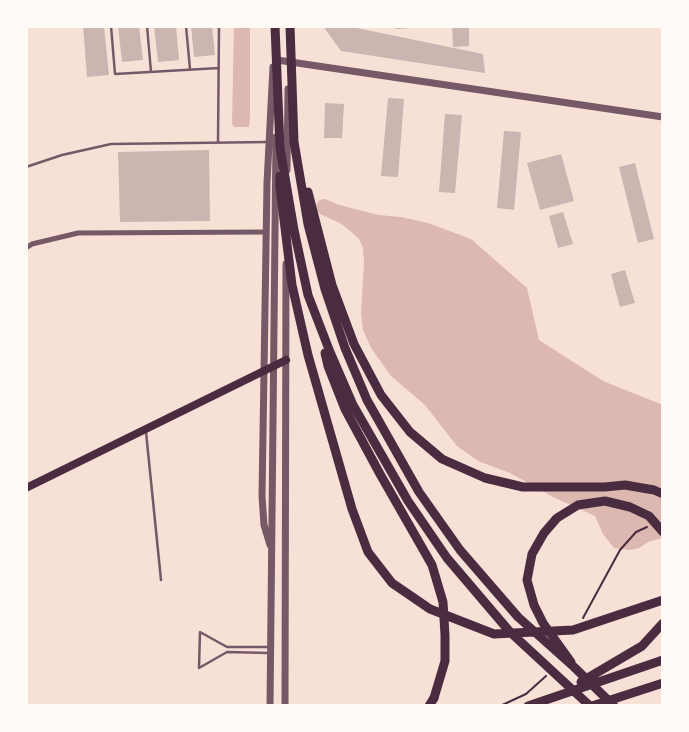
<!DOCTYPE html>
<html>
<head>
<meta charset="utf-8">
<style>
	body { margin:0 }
	#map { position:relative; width:689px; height:732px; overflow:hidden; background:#f7e1d7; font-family:Spectral,serif }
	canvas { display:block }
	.frame { position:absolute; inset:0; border:28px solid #fffaf5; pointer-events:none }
</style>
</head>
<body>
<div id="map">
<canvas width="689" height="732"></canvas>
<div class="frame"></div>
</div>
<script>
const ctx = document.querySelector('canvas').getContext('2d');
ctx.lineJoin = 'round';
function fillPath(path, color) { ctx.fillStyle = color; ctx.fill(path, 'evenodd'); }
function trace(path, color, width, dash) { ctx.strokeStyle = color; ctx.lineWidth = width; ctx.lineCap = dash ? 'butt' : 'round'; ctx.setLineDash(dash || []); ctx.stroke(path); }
fillPath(new Path2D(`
	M234,26h16v92l-1,9h-15l-2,-3z
	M332,203l46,12 23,2 27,6 43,16 56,49 12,52 64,41 60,24v133l-13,3 -11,7 -9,2 -16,-2 -11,-14 -8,-18 -42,-19 -43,-24 -32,-12 -21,-15 -32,-41 -34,-29 -20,-28 -8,-18 -2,-17 3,-50 -1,-15 -4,-9 -30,-26z`), '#dcb8b0');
trace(new Path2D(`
	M324,207l24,11`), '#dcb8b0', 16);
fillPath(new Path2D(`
	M83,26h21l5,49 -22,2z
	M118,26h21l4,34 -21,2z
	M154,26h22l3,34 -21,2z
	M191,26h21l3,29 -21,2z
	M323,26h24l136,28 2,19 -144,-22z
	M395,26h17v2l-16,1z
	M452,26h17v20l-16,1z
	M388,98l16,1 -6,78 -17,-1z
	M325,103l19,1 -2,34h-18z
	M445,114l17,1 -7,78 -16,-1z
	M504,131l17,1 -7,78 -17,-2z
	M209,150l1,71 -90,1 -2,-70z
	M561,154l13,47 -34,9 -13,-47z
	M635,163l19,76 -16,4 -19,-76z
	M563,212l10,32 -15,4 -9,-32z
	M625,270l10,33 -15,4 -9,-33z`), '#ccb4b1');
trace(new Path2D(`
	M583,618l37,-68 16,-18 11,-5
	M500,706l26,-12 20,-18`), '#4a2c40', 2);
trace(new Path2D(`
	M111,26l4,48 104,-6
	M147,26l4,46
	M186,26l4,43
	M218,142l1,-116
	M26,167l36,-12 49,-11 158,-2
	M146,432l15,148
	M269,647h-42l-27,-15 -1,36 28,-16 42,1`), '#755966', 2.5);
trace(new Path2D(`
	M26,248l6,-4 46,-11 188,-1`), '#755966', 5);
trace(new Path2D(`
	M277,60l386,57
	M287,170l1,-81
	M270,545l-6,-20 -2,-29 5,-313 6,-116
	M270,706l6,-569
	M285,706l1,-442`), '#755966', 7);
trace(new Path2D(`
	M26,488l260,-128`), '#4a2c40', 8);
trace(new Path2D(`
	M571,662l-28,-39 -9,-18 -7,-25 5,-26 12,-21 13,-15 21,-13 27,-4 25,6 19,9 14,16
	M581,682l61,-36 21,-23
	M429,706l5,-8
	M528,706l135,-46
	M592,706l71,-23`), '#4a2c40', 9);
trace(new Path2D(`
	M275,26l5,122 14,82 14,65 22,57 23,53 55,96 39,57 63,74 80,74
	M290,26l4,116 14,82 17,65 20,59 22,52 52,92 41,58 58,67 56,50 40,39
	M280,176v11l12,98 16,70 44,154 16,43 24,31 38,26 64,25 79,-4 90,-30
	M308,192l24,93 22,59 27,51 29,37 32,27 43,19 38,9h82l20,-2 29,5 9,4
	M325,353l3,13 17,43 35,65 52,91 11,37 2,33v26l-11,37`), '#4a2c40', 9);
</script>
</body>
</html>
